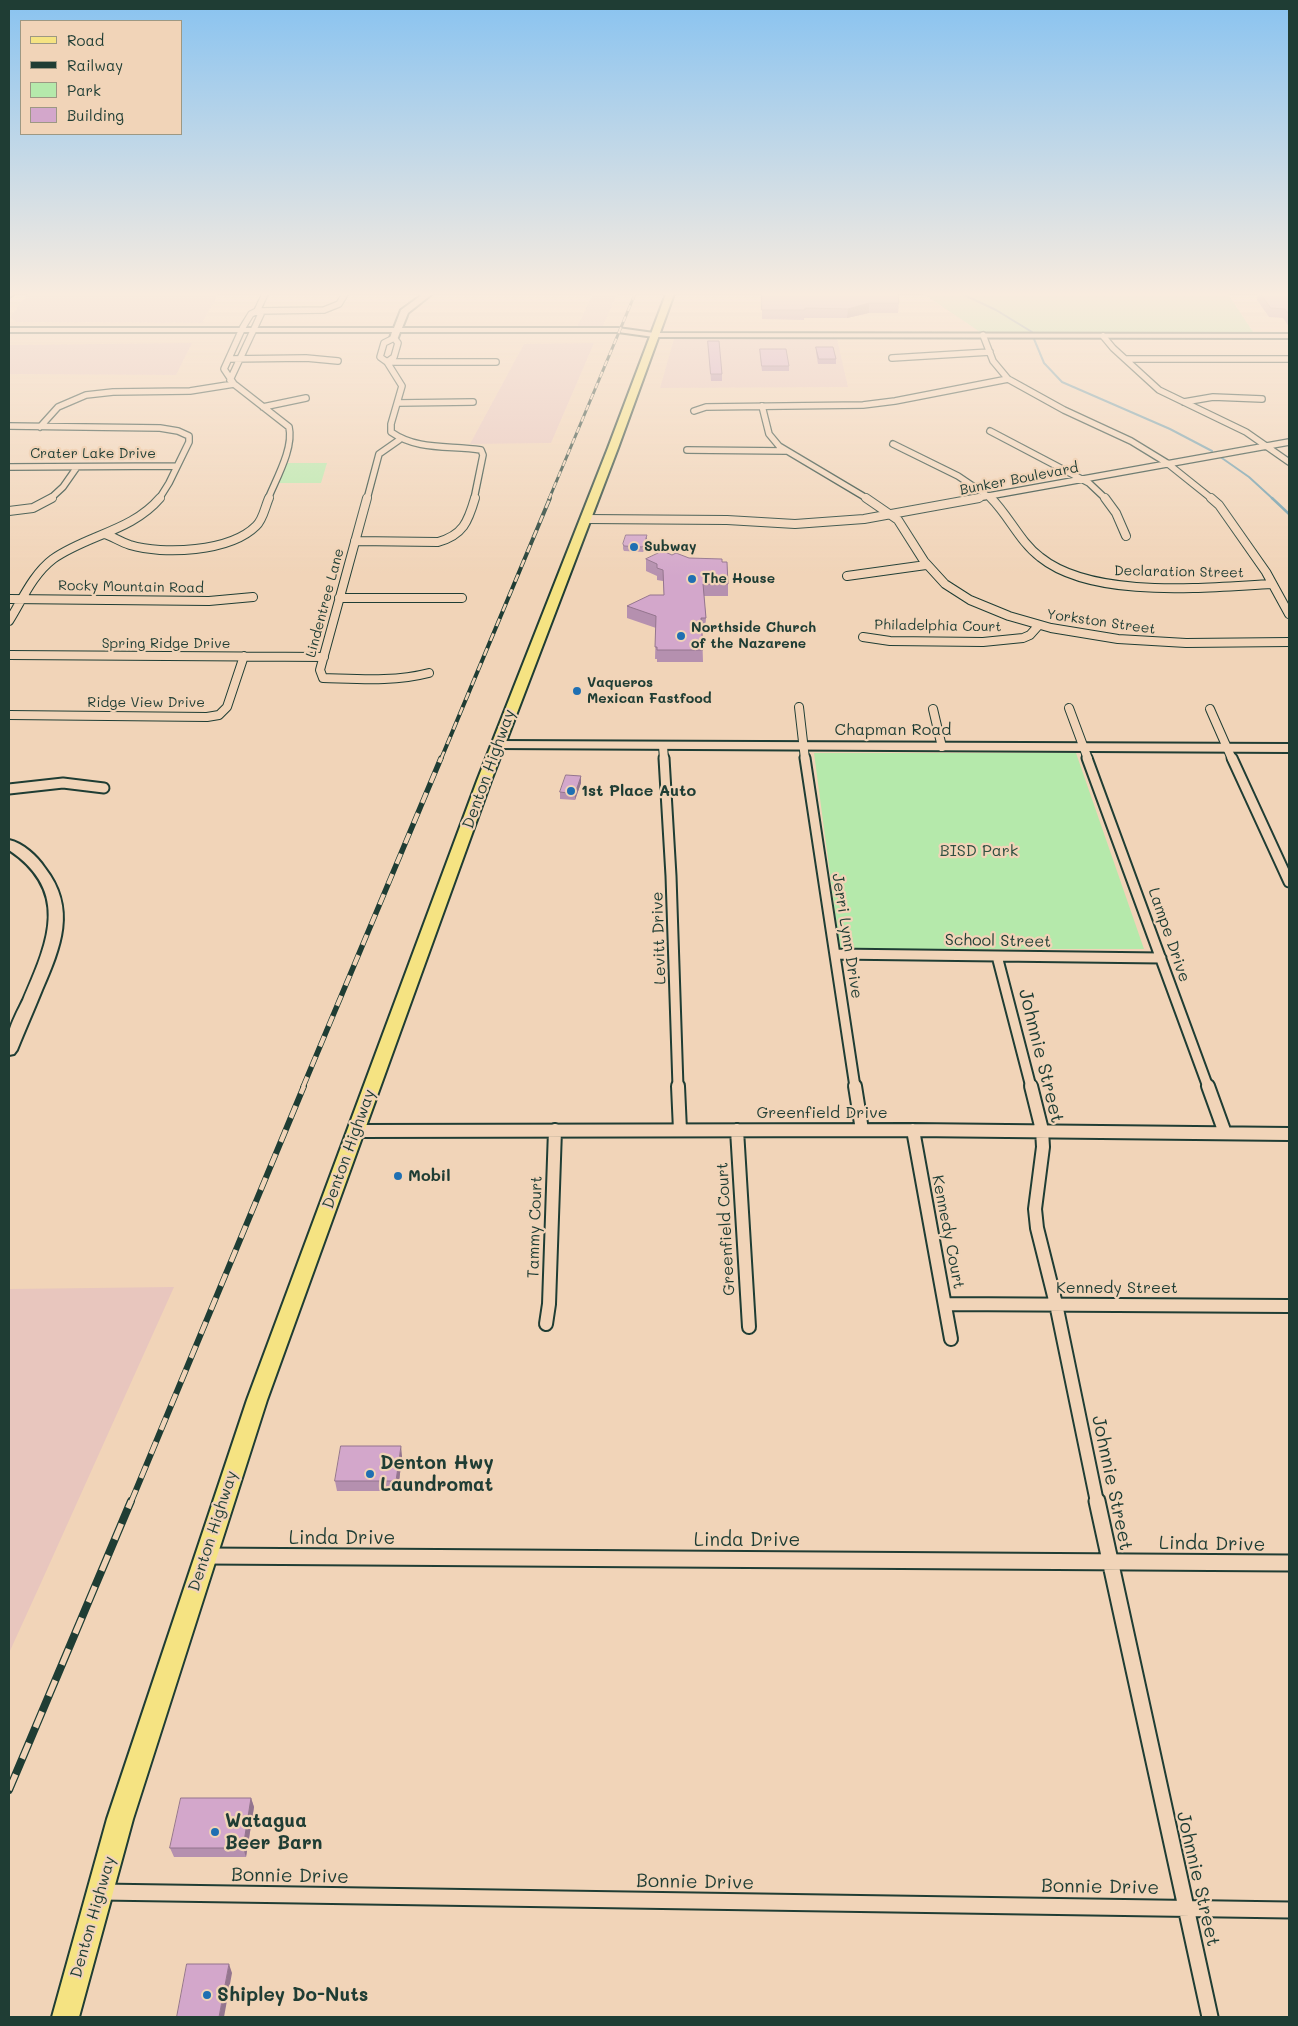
<!DOCTYPE html>
<html>
<head>
<meta charset="utf-8">
<style>
	body { margin:0 }
	#map { position:relative; width:1298px; height:2026px; overflow:hidden; background:#f1d4b8; font-family:Mali,sans-serif }
	canvas { display:block }
	.frame { position:absolute; inset:0; border:10px solid #1f3d34; pointer-events:none }
	.legend { position:absolute; left:20px; top:20px; width:162px; height:115px; box-sizing:border-box; background:#f1d4b8; border:1px solid #9d9883; margin:0; padding:6px 9px; list-style:none; font-size:15px; color:#1f3d34 }
	.legend li { display:flex; align-items:center; gap:10px; height:25px }
	.legend b { width:25px; border:1px solid #9d9883 }
</style>
</head>
<body>
<div id="map">
<canvas width="1298" height="2026"></canvas>
<div class="frame"></div>
<ul class="legend">
<li><b style="height:6px;background:#f5e382"></b>Road</li>
<li><b style="height:6px;background:#1f3d34"></b>Railway</li>
<li><b style="height:14px;background:#b5e9ab"></b>Park</li>
<li><b style="height:14px;background:#d3a7cb"></b>Building</li>
</ul>
</div>
<script>
const ctx = document.querySelector('canvas').getContext('2d');
ctx.lineJoin = 'round';
function fillPath(path, color) { ctx.fillStyle = color; ctx.fill(path, 'evenodd'); }
function trace(path, color, width, dash) { ctx.strokeStyle = color; ctx.lineWidth = width; ctx.lineCap = dash ? 'butt' : 'round'; ctx.setLineDash(dash || []); ctx.stroke(path); }
function write(font, color, halo, rows, align = 'center') {
  ctx.font = font + ' Mali,sans-serif'; ctx.lineWidth = 4.5; ctx.setLineDash([]); ctx.textBaseline = 'middle'; ctx.strokeStyle = halo; ctx.fillStyle = color; for (const [text, x, y, turn = 0] of rows) {
    ctx.save(); ctx.translate(x, y); ctx.rotate((+turn || 0) * Math.PI / 180); ctx.textAlign = isNaN(turn) ? turn : align; if (halo) ctx.strokeText(text, 0, 0); ctx.fillText(text, 0, 0); ctx.restore();
  }
}
fillPath(new Path2D(`
	M28,294h190l-16,29 -186,-1 -6,-5z
	M593,294h24l-15,34 -25,-1z
	M674,339h163l11,48 -188,1z
	M192,343l-16,32 -167,-1v-29z
	M594,343l-43,100 -81,1 54,-100z
	M174,1287l-134,298 -31,68v-364z`), '#e8c6be');
fillPath(new Path2D(`
	M924,294h304l25,38h-273z
	M285,463h42l-6,20h-44z
	M814,753h262l68,196h-304z`), '#b5e9ab');
trace(new Path2D(`
	M962,294l34,16 36,22
	M1034,339l10,24 18,19 108,47 42,22
	M1219,456l30,21 24,22`), '#699bac', 2);
trace(new Path2D(`
	M1272,498l17,16`), '#699bac', 2.5);
const streetFar4 = new Path2D(`
	M265,294l-8,17 -6,3 -8,13 -19,42 10,15 55,43c5,21 -13,52 -21,72
	M257,311l67,-1 15,-6 6,-10
	M983,335l10,26 15,18 56,31 67,31 36,22 45,36
	M1103,336l10,12 46,42 87,42 43,30
	M394,338l4,5 -4,14 -7,5 -7,-5 4,-14z
	M892,358l98,-6
	M229,359l77,-1 32,3
	M1126,359h163
	M387,362h109
	M387,362l15,24 -11,38v8c27,19 59,13 90,18l2,5 -9,44
	M230,380l31,-66 -4,-3
	M1184,402l29,-5 49,2
	M398,403l75,-1
	M762,406l7,28 10,12 89,53
	M263,407l43,-9
	M694,411l12,-4 157,-2 32,-4 113,-22
	M9,426l151,2 18,3 11,5v6l-20,41 -10,16
	M40,427l18,-20 28,-12 27,-3 77,-1 44,-7
	M990,431l99,52 17,16
	M893,444l65,32 34,23
	M687,450l99,1
	M9,467l168,-1
	M50,499l13,-12 14,-20
	M367,499l12,-45 20,-14
	M972,499l317,-57`);
const streetFar3 = new Path2D(`
	M367,498l-47,172 3,8c36,1 71,4 106,-5
	M866,498l32,22 26,41 21,23 25,16 39,16 42,12 67,11 68,4 103,-1
	M991,498c18,18 29,44 49,59 53,43 167,30 232,27
	M1105,498l11,15 10,23
	M1211,498l8,7 47,67 23,42
	M9,511l24,-3 19,-10
	M585,519l142,1 68,4 69,-5 115,-21
	M105,534c8,3 16,8 25,11 33,10 100,7 126,-19 7,-6 9,-19 13,-28
	M355,541l83,1c25,-7 30,-20 37,-44
	M847,576l79,-11
	M339,598h123
	M9,599l200,2 44,-4
	M9,621c13,-21 24,-47 44,-62 34,-24 79,-28 107,-61
	M863,637l27,4 93,1 40,-4 7,-3 8,-9
	M9,655l315,2
	M799,707l6,52
	M1069,708l19,51
	M933,709l9,38
	M1210,709l22,50
	M9,715l198,2 12,-2 8,-8 17,-51
	M663,746l1,13`);
const streetFar2 = new Path2D(`
	M664,758l7,118 7,211
	M805,758l50,329
	M1087,758l121,329
	M1232,758l57,124
	M9,789l54,-6 41,5
	M835,954l326,4
	M997,956l34,131`);
const streetFar1 = new Path2D(`
	M678,1086l2,44
	M855,1086l7,44
	M1031,1086l11,44 1,17 -8,62 2,19 19,76 41,198
	M1208,1086l17,47
	M737,1130l12,197
	M913,1130l38,209
	M355,1131l558,-1 376,4
	M945,1304l344,2
	M546,1324l3,-20 6,-174`);
const street = new Path2D(`
	M1097,1501l113,516
	M205,1556l1084,7
	M101,1892l1188,18`);
const secondary = new Path2D(`
	M9,294h4v1l-4,2z
	M423,294h9l-24,19 -6,15h216l36,5 635,1v4l-635,-1 -36,-5h-218l-3,8h-3l-4,-2 2,-6h-383v-4h385l7,-18z
	M497,741l792,3v8l-796,-4 -2,-3 2,-3z
	M9,840c14,3 28,16 36,28 32,41 15,80 -3,122 -8,20 -17,40 -25,60l-3,4 -5,1c0,-6 -2,-16 0,-23 3,-11 9,-22 14,-32 24,-56 49,-108 -14,-150z`);
const primary = new Path2D(`
	M666,294h8l-56,154 -127,333 -224,619 -134,419 -54,198h-27l55,-198 140,-419 230,-619 131,-333z`);
trace(streetFar4, '#1f3d34', 8);
trace(streetFar3, '#1f3d34', 10);
trace(streetFar2, '#1f3d34', 13);
trace(streetFar1, '#1f3d34', 16);
trace(street, '#1f3d34', 19);
trace(secondary, '#1f3d34', 4);
trace(primary, '#1f3d34', 4);
trace(streetFar4, '#f1d4b8', 5.5);
trace(streetFar3, '#f1d4b8', 8);
trace(streetFar2, '#f1d4b8', 9);
trace(streetFar1, '#f1d4b8', 12);
trace(street, '#f1d4b8', 15);
fillPath(secondary, '#f1d4b8');
fillPath(primary, '#f5e382');
const railFar4 = new Path2D(`
	M549,499l86,-205`);
const railFar3 = new Path2D(`
	M441,759l109,-261`);
const railFar2 = new Path2D(`
	M303,1087l138,-329`);
const railFar1 = new Path2D(`
	M131,1502l173,-416`);
const rail = new Path2D(`
	M9,1790l122,-289`);
trace(railFar4, '#1f3d34', 3);
trace(railFar3, '#1f3d34', 4);
trace(railFar2, '#1f3d34', 5.5);
trace(railFar1, '#1f3d34', 6);
trace(rail, '#1f3d34', 8);
trace(railFar4, '#f1d4b8', 2, [6]);
trace(railFar3, '#f1d4b8', 2.5, [8]);
trace(railFar2, '#f1d4b8', 4, [11]);
trace(railFar1, '#f1d4b8', 4.5, [13]);
trace(rail, '#f1d4b8', 5.5, [17]);
fillPath(new Path2D(`
	M762,294l137,9 -1,10h-29l-22,5h-43v2l-42,-1z
	M1258,294h31v33l-6,-9 -14,-1 -12,-17z
	M708,341l14,33v7h-11z
	M816,347l20,12v5h-18l-2,-12z
	M760,349l29,17v5h-27l-2,-17z
	M647,540l-4,12 -19,-1 -1,-2v-5z
	M672,555l17,3 33,4 6,22v12h-24l2,22 -1,12h-3l1,32h-46v-3h-2l1,-31 -29,-10v-12l37,-11 -1,-14 -6,-1v-4l-11,-5v-12z
	M581,776v7l-6,17 -15,-1v-7z
	M402,1456l-4,35h-61l-2,-10z
	M251,1798l3,9 -8,50h-72l-4,-9z`), '#b590af');
fillPath(new Path2D(`
	M869,303v10l-22,5 1,-9z
	M647,535v5l-4,12v-5z
	M581,776v7l-6,17v-6z
	M401,1446l1,10 -4,35 -2,-10z
	M251,1798l3,9 -8,50 -3,-9z
	M229,1964l3,9 -8,44h-5z`), '#94758e');
const building = new Path2D(`
	M762,294h136l1,9h-30l-21,6 -43,-1v2h-43z
	M1261,294h28v21l-4,-6 -14,-1z
	M708,341h11l3,33h-11z
	M816,347h17l3,12h-17z
	M760,349h26l3,17h-27z
	M626,535h21l-4,12 -19,-1 -1,-2z
	M663,551l9,4 4,-2 13,5 33,1v3h5l1,22h-25l3,34h-5l2,32h-46v-3h-2l1,-31 -29,-10 23,-11h14l-1,-25 -6,-2v-4l-11,-5z
	M566,775l15,1 -6,18 -15,-2z
	M341,1446h60l-5,35h-61z
	M181,1798h70l-8,50h-73z
	M187,1964h42l-10,53h-42z`);
fillPath(building, '#d3a7cb');
trace(building, '#94758e', 1);
const sky = ctx.createLinearGradient(0, 0, 0, 577);
sky.addColorStop(0, '#89c3f0');
sky.addColorStop(0.51, '#f9ecdf');
sky.addColorStop(1, '#f9ecdf00');
ctx.fillStyle = sky;
ctx.fillRect(0, 0, 1298, 577);
for (const [x, y, r, color] of [
	[634,547,5,"#1f6fb2"],
	[692,579,5,"#1f6fb2"],
	[681,636,5,"#1f6fb2"],
	[577,691,5,"#1f6fb2"],
	[571,791,5,"#1f6fb2"],
	[398,1176,5,"#1f6fb2"],
	[370,1474,5,"#1f6fb2"],
	[215,1832,5,"#1f6fb2"],
	[207,1995,5,"#1f6fb2"]
]) { const dot = new Path2D(); dot.arc(x, y, r, 0, 2 * Math.PI); ctx.fillStyle = color; ctx.fill(dot); trace(dot, '#f1d4b8', 2); }
write('14px', '#1f3d34', '#f1d4b8', [
	["Crater Lake Drive",93,454],
	["Bunker Boulevard",1019,479,-11],
	["Declaration Street",1179,572,1],
	["Rocky Mountain Road",131,587,1],
	["Lindentree Lane",325,603,-75],
	["Yorkston Street",1101,622,8],
	["Philadelphia Court",938,626,1],
	["Spring Ridge Drive",166,644],
	["Ridge View Drive",146,703]
]);
write('bold 14px', '#1f3d34', '#f1d4b8', [
	["Subway",644,547],
	["The House",702,579],
	["Northside Church",691,628],
	["of the Nazarene",691,644],
	["Vaqueros",587,683],
	["Mexican Fastfood",587,699]
], 'left');
write('16px', '#1f3d34', '#f1d4b8', [
	["Chapman Road",893,730],
	["Denton Highway",489,769,-70],
	["Lampe Drive",1169,935,71],
	["Jerri Lynn Drive",847,936,81],
	["Levitt Drive",659,938,-92],
	["School Street",998,941,1],
	["Greenfield Drive",822,1113],
	["Denton Highway",349,1149,-70],
	["Tammy Court",535,1227,-88],
	["Greenfield Court",726,1229,-93],
	["Kennedy Court",948,1232,79],
	["Kennedy Street",1117,1288],
	["Denton Highway",213,1531,-72],
	["Denton Highway",93,1917,-74]
]);
write('bold 16px', '#1f3d34', '#f1d4b8', [
	["1st Place Auto",581,791],
	["Mobil",408,1176]
], 'left');
write('16px', '#2e4e40', '#f1d4b8', [
	["BISD Park",979,851]
]);
write('19px', '#1f3d34', '#f1d4b8', [
	["Johnnie Street",1041,1056,76],
	["Johnnie Street",1112,1483,78],
	["Linda Drive",342,1538],
	["Linda Drive",747,1540],
	["Linda Drive",1212,1544,1],
	["Bonnie Drive",290,1876,1],
	["Johnnie Street",1198,1879,77],
	["Bonnie Drive",695,1882,1],
	["Bonnie Drive",1100,1887,1]
]);
write('bold 19px', '#1f3d34', '#f1d4b8', [
	["Denton Hwy",380,1463],
	["Laundromat",380,1485],
	["Watagua",225,1821],
	["Beer Barn",225,1843],
	["Shipley Do-Nuts",217,1995]
], 'left');
</script>
</body>
</html>
